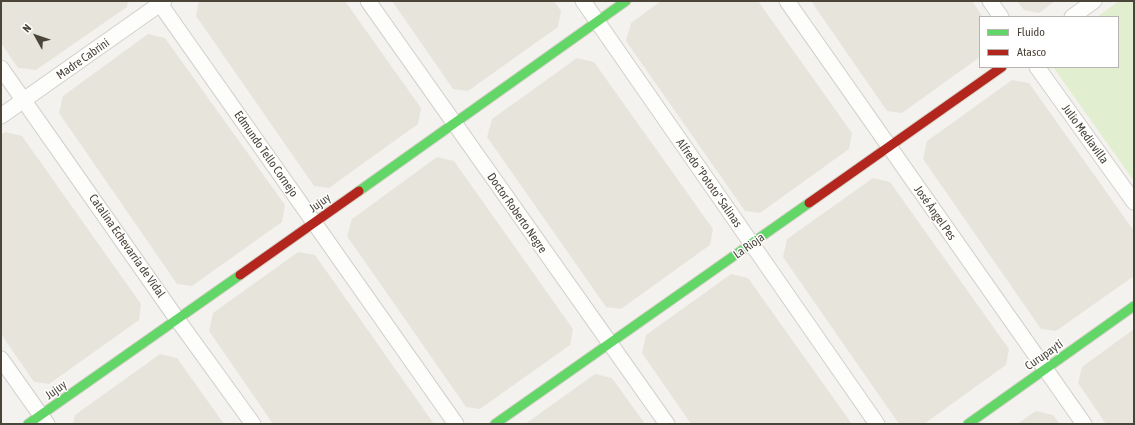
<!DOCTYPE html>
<html>
<head>
<meta charset="utf-8">
<style>
	body { margin:0 }
	#map { position:relative; width:1135px; height:425px; overflow:hidden; background:#f4f2ee; font-family:"Asap Condensed",sans-serif }
	canvas { display:block }
	.frame { position:absolute; inset:0; border:2px solid #4b4439; pointer-events:none }
	.legend { position:absolute; left:979px; top:16px; width:140px; height:52px; box-sizing:border-box; background:#fff; border:1px solid #b7b4b0; margin:0; padding:5px 7px; list-style:none; font-size:12px; color:#4b4439 }
	.legend li { display:flex; align-items:center; gap:8px; height:20px }
	.legend b { width:20px; border:1px solid #b7b4b0 }
	.north { position:absolute; left:16px; top:16px; width:40px; height:40px; -webkit-text-stroke:3px #fff; paint-order:stroke; rotate:310deg; font-size:11px; font-weight:700; line-height:16px; text-align:center; color:#4b4439 }
	.north::after { content:''; display:block; margin:auto; width:14px; height:18px; background:#4b4439; clip-path:polygon(50% 0,100% 100%,50% 72%,0 100%) }
</style>
</head>
<body>
<div id="map">
<canvas width="1135" height="425"></canvas>
<div class="frame"></div>
<ul class="legend">
<li><b style="height:5px;background:#63d668"></b>Fluido</li>
<li><b style="height:5px;background:#b3261e"></b>Atasco</li>
</ul>
<div class="north">N</div>
</div>
<script>
const ctx = document.querySelector('canvas').getContext('2d');
ctx.lineJoin = 'round';
function fillPath(path, color) { ctx.fillStyle = color; ctx.fill(path, 'evenodd'); }
function trace(path, color, width, dash) { ctx.strokeStyle = color; ctx.lineWidth = width; ctx.lineCap = dash ? 'butt' : 'round'; ctx.setLineDash(dash || []); ctx.stroke(path); }
function write(font, color, halo, rows, align = 'center') {
  ctx.font = font + ' "Asap Condensed",sans-serif'; ctx.lineWidth = 3; ctx.setLineDash([]); ctx.textBaseline = 'middle'; ctx.strokeStyle = halo; ctx.fillStyle = color; for (const [text, x, y, turn = 0] of rows) {
    ctx.save(); ctx.translate(x, y); ctx.rotate((+turn || 0) * Math.PI / 180); ctx.textAlign = isNaN(turn) ? turn : align; if (halo) ctx.strokeText(text, 0, 0); ctx.fillText(text, 0, 0); ctx.restore();
  }
}
fillPath(new Path2D(`
	M1,1h127l-1,6 -91,63 -18,-2 -17,-25z
	M199,1h146l76,107 -3,16 -89,64 -15,-2 -118,-170z
	M392,1h162l7,10 -3,16 -90,64 -15,-2z
	M661,1h97l94,132 -3,16 -89,64 -15,-2 -119,-170 5,-18z
	M811,1h161l11,16h-3v40l-78,56 -15,-2z
	M1017,1h38l-16,12 -15,-3z
	M148,34l17,4 120,167 -3,17 -90,64 -15,-2 -118,-171 4,-17z
	M577,58l17,4 119,167 -3,16 -89,64 -15,-2 -119,-170 5,-18z
	M1012,80l17,3 105,148v45l-78,55 -15,-2 -118,-170 4,-18z
	M5,132l17,4 119,168 -2,16 -90,64 -15,-2 -33,-48v-199z
	M437,157l17,4 119,168 -3,16 -90,64 -14,-2 -119,-171 5,-17z
	M873,178l17,4 119,167 -3,16 -82,59h-25l-116,-167 4,-18z
	M298,252l17,3 119,169h-161l-64,-93 4,-18z
	M731,274l17,4 104,146h-161l-49,-71 4,-18z
	M1134,329v95h-28l-28,-41 4,-16z
	M160,354l17,4 47,66h-151l2,-9z
	M595,374l17,4 33,46h-120z
	M1036,411l17,4 7,9h-43z`), '#e7e4dc');
fillPath(new Path2D(`
	M1119,1h15v180l-81,-114h65v-50h-21z`), '#e1eecf');
const street = new Path2D(`
	M158,1l298,423
	M368,1l299,423
	M583,1l294,423
	M787,1l297,423
	M990,1l11,16
	M1072,17l22,-16
	M1037,67l97,135
	M1,68l176,251 76,105
	M1,116l163,-115
	M1,359l46,65`);
const fast = new Path2D(`
	M359,191l267,-190
	M28,424l212,-149
	M495,424l314,-221
	M968,424l166,-118`);
const jam = new Path2D(`
	M809,203l193,-136
	M240,275l119,-84`);
trace(street, '#d2d0cb', 17);
trace(fast, '#d3cfc5', 11);
trace(jam, '#d3cfc5', 11);
trace(street, '#fdfdfc', 15);
trace(fast, '#63d668', 9);
trace(jam, '#b3261e', 9);
write('12px', '#4b4439', '#fff', [
	["Madre Cabrini",83,59,-35],
	["Julio Mediavilla",1085,134,54],
	["Edmundo Tello Cornejo",266,154,55],
	["Alfredo \"Pototo\" Salinas",709,183,55],
	["Jujuy",320,203,-35],
	["Doctor Roberto Negre",517,213,55],
	["José Ángel Pes",935,213,55],
	["Catalina Echevarría de Vidal",127,246,55],
	["La Rioja",749,246,-35],
	["Curupaytí",1044,355,-35],
	["Jujuy",56,390,-35]
]);
</script>
</body>
</html>
